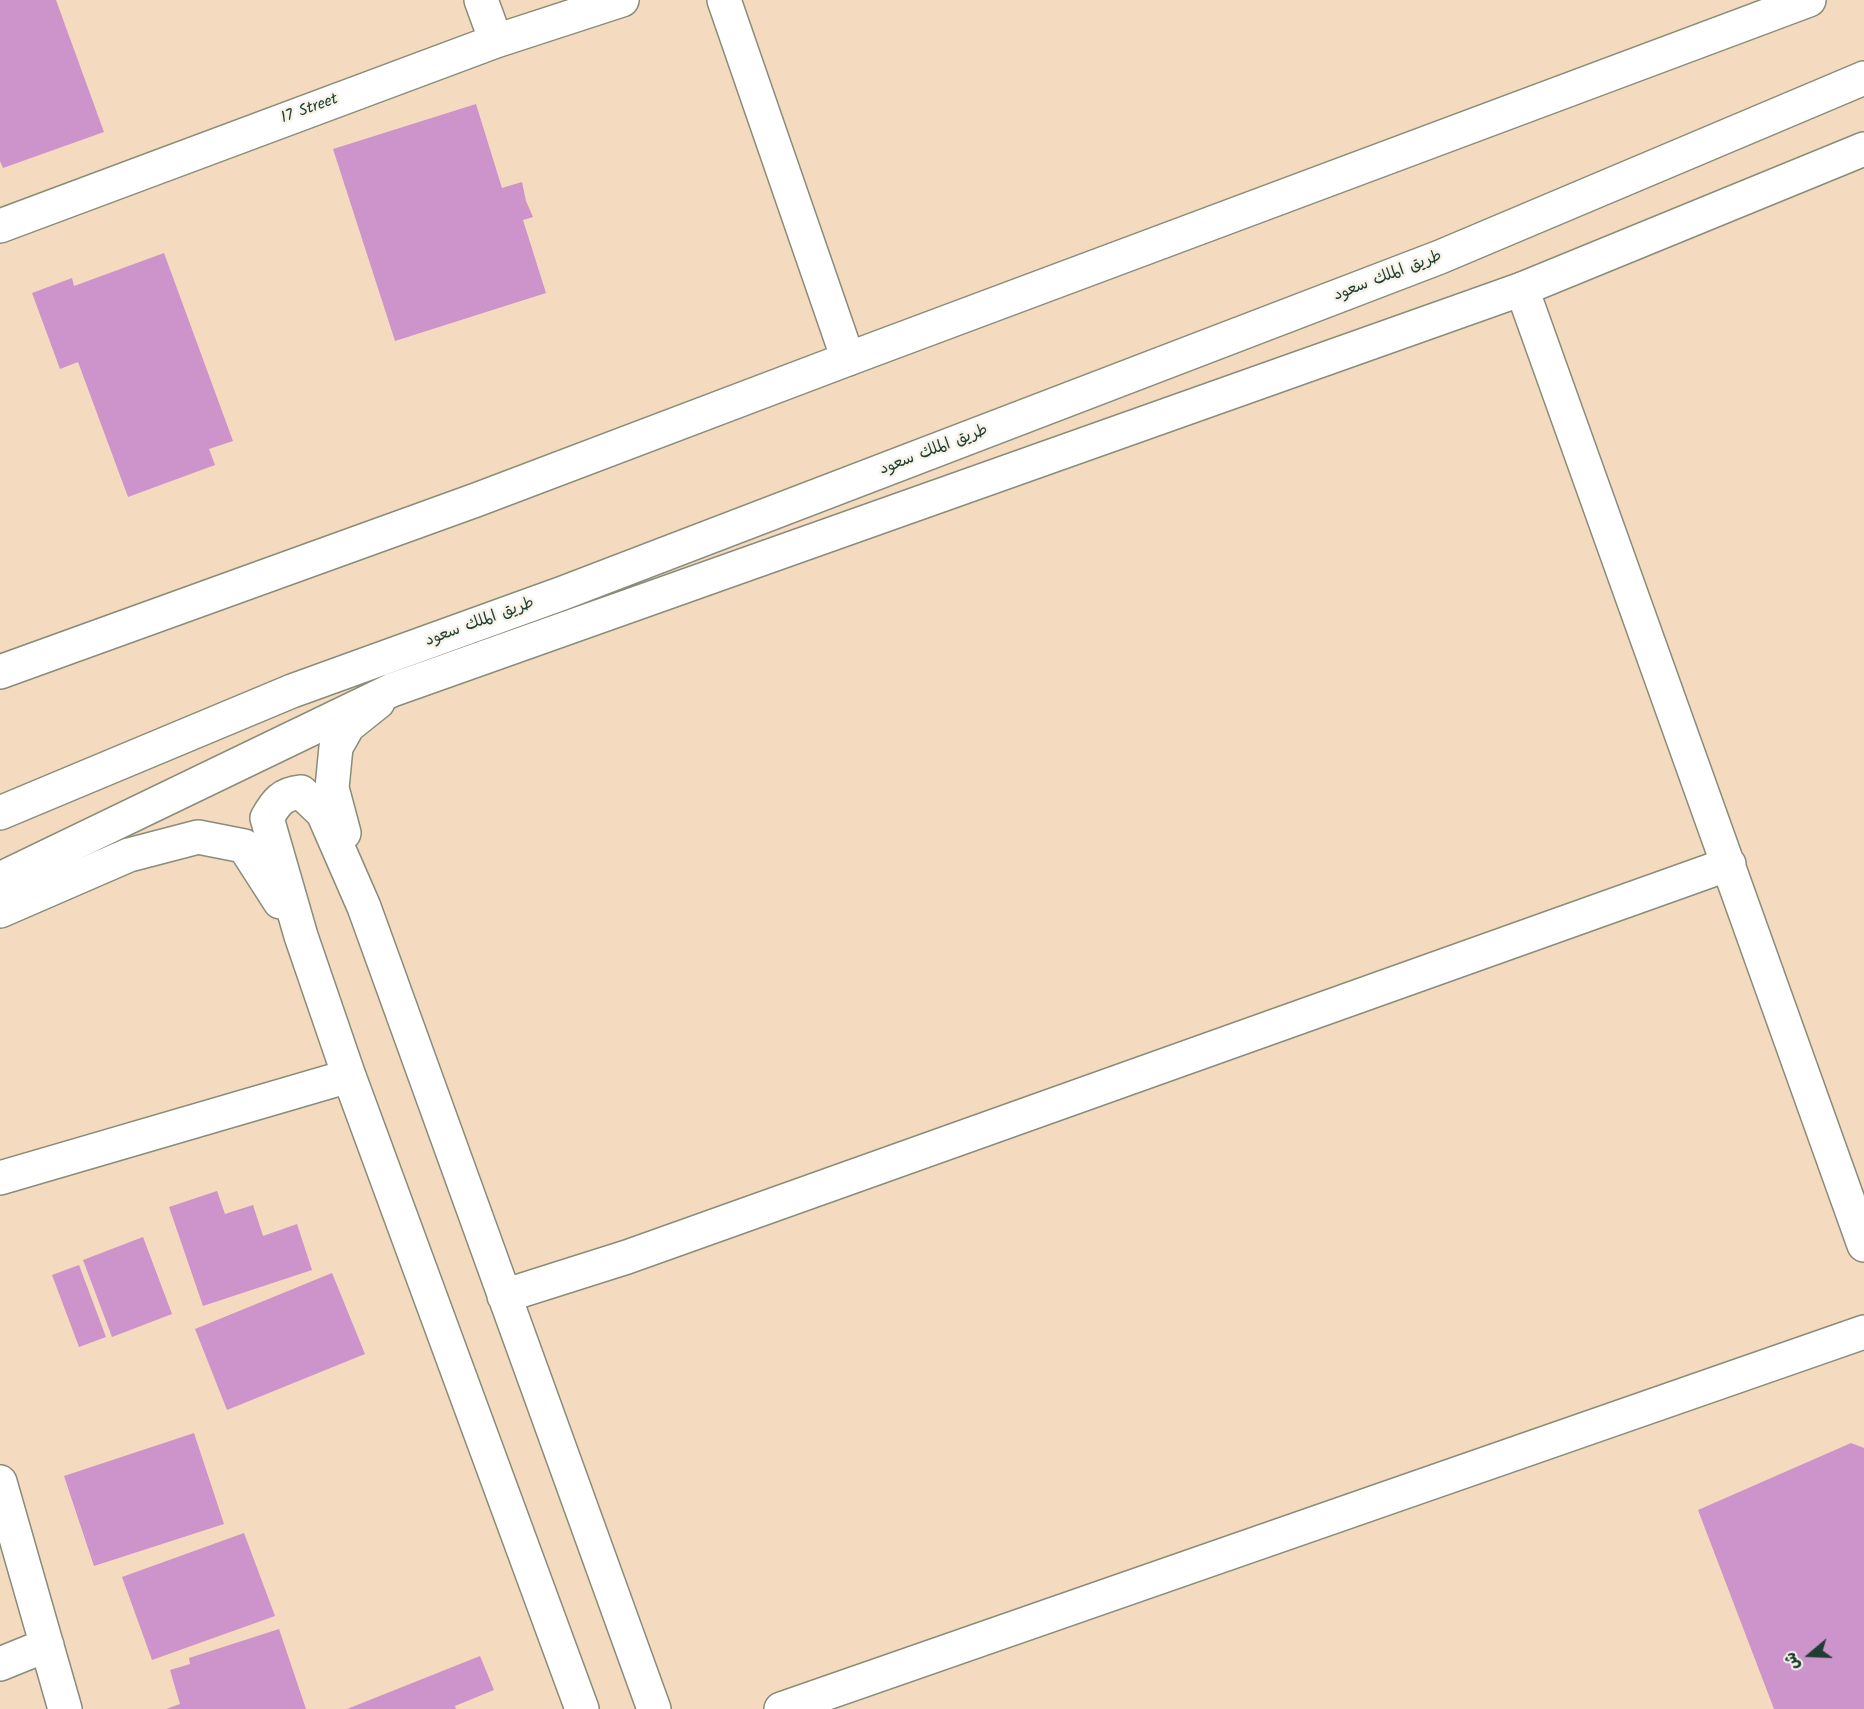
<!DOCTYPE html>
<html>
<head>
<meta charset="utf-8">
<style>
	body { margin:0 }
	#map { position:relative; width:1864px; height:1709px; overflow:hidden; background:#f4dbbf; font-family:Kalam,"Playpen Sans Arabic",sans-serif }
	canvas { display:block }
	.north { position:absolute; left:1780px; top:1625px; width:60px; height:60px; -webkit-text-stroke:4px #f7f3e8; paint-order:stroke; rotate:251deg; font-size:16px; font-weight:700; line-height:24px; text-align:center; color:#1f3d34 }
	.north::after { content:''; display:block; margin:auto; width:21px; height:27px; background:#1f3d34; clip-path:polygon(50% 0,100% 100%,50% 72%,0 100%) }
</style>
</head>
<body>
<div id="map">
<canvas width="1864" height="1709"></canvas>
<div class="north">ش</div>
</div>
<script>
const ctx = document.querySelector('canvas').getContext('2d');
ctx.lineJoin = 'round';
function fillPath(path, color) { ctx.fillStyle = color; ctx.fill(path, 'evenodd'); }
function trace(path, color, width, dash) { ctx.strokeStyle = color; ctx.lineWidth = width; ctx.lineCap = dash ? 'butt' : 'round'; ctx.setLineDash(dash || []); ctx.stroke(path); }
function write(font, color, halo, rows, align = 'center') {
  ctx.font = font + ' Kalam,"Playpen Sans Arabic",sans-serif'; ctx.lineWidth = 5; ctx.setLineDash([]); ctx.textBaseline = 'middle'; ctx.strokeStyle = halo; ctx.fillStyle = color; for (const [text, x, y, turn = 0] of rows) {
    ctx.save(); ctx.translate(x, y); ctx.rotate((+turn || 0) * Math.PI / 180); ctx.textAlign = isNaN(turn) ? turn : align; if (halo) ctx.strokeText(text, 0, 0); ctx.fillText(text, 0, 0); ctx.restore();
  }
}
fillPath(new Path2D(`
	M0,0h56l48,132 -101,36 -3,-7z
	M476,104l26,84 20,-6 4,19 7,16 -10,3 23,73 -151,48 -62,-192z
	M164,253l69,188 -24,8 6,16 -87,32 -50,-135 -18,7 -28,-76 40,-15 2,8z
	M217,1191l8,23 28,-9 10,31 34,-12 15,46 -109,36 -34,-99z
	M143,1237l29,77 -60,23 -29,-77z
	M79,1265l27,72 -27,10 -27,-72z
	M332,1273l33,81 -138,56 -32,-81z
	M194,1433l30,91 -130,42 -30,-90z
	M1851,1443l13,5v261h-90l-76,-199z
	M244,1533l31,83 -123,44 -30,-83z
	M279,1629l27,80h-140l14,-5 -10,-34 20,-6 -1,-6z
	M480,1656l14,34 -39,16 1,3h-109z`), '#cc94cb');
const minor = new Path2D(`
	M481,0l15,41
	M724,0l124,359
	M0,226l496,-185 126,-41
	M1522,289l342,956
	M344,833l-12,-45 4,-41 12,-21 30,-24
	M0,911l129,-56 69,-18 46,9 36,56
	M0,1178l349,-102
	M504,1296l123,-39 1102,-393
	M0,1482l65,227
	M0,1664l47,-19
	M582,1709l-233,-633 -48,-140 -34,-118c9,-16 15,-24 34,-26l22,21 41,94 290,802
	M781,1709l1083,-377`);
const major = new Path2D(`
	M0,672l476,-172 372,-141 961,-359
	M0,813l292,-122 271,-98 877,-336 424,-179
	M0,879l392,-189 1130,-401 342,-140`);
trace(minor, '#8a8c7a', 36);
trace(major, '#8a8c7a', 36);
trace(minor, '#fff', 33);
trace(major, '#fff', 33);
write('16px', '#1f3d34', '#f7f3e8', [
	["17 Street",310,110,-20],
	["طريق الملك سعود",1388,277,-21],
	["طريق الملك سعود",934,451,-21],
	["طريق الملك سعود",480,623,-20]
]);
</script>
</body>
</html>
